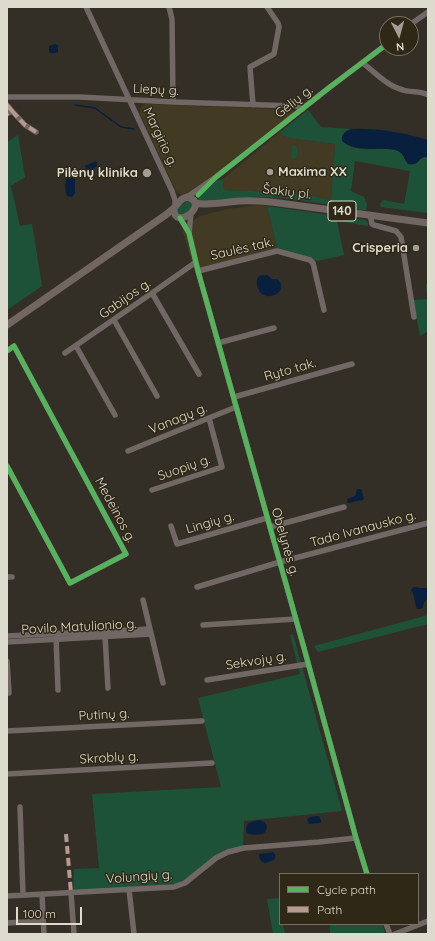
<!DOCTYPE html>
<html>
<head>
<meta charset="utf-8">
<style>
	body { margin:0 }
	#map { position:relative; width:435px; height:941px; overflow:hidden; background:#332f26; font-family:Quicksand,sans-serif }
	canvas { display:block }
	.frame { position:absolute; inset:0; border:8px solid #dddace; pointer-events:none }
	.legend { position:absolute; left:279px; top:873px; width:140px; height:52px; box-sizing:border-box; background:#2f2816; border:1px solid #756f60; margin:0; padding:5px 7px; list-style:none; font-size:12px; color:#dddace }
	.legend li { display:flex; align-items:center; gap:8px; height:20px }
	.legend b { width:20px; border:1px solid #756f60 }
	.north { position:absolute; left:379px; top:16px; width:40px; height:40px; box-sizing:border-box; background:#2f2816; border:1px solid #756f60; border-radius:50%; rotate:174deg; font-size:11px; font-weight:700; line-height:16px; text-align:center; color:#dddace }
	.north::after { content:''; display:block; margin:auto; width:14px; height:18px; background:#a29e93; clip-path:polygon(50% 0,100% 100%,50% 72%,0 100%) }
	.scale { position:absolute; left:16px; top:907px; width:66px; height:18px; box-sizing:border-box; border:2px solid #dddace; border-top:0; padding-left:5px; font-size:12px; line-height:14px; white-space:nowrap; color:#dddace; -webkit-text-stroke:3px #2f2816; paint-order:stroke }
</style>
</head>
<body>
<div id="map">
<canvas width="435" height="941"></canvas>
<div class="frame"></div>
<ul class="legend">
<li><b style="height:5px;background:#56b35d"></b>Cycle path</li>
<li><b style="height:5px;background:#b69a8f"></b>Path</li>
</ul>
<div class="north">N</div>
<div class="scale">100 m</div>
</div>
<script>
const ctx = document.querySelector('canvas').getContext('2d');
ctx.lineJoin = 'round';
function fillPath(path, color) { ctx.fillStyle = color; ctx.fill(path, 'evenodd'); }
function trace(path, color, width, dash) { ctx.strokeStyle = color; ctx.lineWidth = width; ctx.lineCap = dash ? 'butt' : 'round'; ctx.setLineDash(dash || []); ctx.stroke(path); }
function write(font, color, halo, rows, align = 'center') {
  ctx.font = font + ' Quicksand,sans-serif'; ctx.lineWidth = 3; ctx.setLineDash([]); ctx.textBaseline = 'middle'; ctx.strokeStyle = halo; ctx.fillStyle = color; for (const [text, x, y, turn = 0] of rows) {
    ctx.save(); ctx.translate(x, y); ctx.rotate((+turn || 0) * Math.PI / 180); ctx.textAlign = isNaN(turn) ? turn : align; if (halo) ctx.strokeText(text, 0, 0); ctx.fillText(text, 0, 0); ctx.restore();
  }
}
fillPath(new Path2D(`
	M146,104l147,6 2,3 -64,48 -18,15 -24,18 -7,1 -6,-4 -36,-77v-5l2,-3z
	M280,132l3,4 12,3 40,5 -4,56 -31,-7 -76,-3 -1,-11z
	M260,205l7,1 10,42 1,5 -82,22 -14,-46 18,-13 27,-7z`), '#433a23');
fillPath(new Path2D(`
	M308,110l13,17 31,2 -5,1 -5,11c17,16 47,2 59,12 3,3 4,7 7,11 6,1 10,-1 13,-6l4,-1h3v56l-47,-6 -1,-3 3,-4 21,4 6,-33 -55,-10 -4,30 13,6 3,7 -1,6h-8l-12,-4 -14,-2 -1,1c-28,-4 -56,-9 -84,-8 -15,1 -31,3 -46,6l-2,-1 -1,-4 18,-17 7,-2 1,11 76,3 31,7 4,-56 -40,-5 -12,-3 -3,-4z
	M18,135l7,42 -14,9 9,40 12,-2 10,62 -35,24v-168z
	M294,145l2,1c2,4 1,9 0,12l-3,1 -2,-2 1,-11z
	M188,200l4,3 -1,5 -7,6 -4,1 -3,-3 1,-4z
	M267,206l98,14 3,3v3l-31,-5 7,34 -26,6 -41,-13z
	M428,283v48l-8,5 -7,-36 14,-1 -1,-15z
	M428,615v9l-110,28 -4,-6z
	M293,634l49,177 -98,10 -1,26 -9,1 -48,33 -10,3 -103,7 1,-22 25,-1 -7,-74 129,-7 -23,-89 102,-24 -10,-39z
	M280,898v26h3l2,10h-12l-6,-35z
	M330,924h52l4,10h-56z`), '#1d5239');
fillPath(new Path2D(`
	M56,44l2,2v6c-3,1 -6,2 -9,0v-6z
	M352,129c26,-1 52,4 76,11v17c-11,-1 -7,9 -20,7 -3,-4 -4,-8 -7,-11 -11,-10 -42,3 -59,-12 -1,-7 3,-10 10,-12z
	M96,161l1,2v3l-9,8 -3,-8z
	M69,168h3l2,1 1,5v19l-3,4 -5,-1c-3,-7 -2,-21 2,-28z
	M261,275h6c2,1 3,3 5,4 4,1 6,-1 8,3 8,15 -26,24 -23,-4z
	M357,489h4l3,9 -1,2 -15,3 -1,-4 8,-3z
	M413,587h2l4,1h9v11c-4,2 -5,5 -5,9l-3,1h-3c-3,-7 -2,-13 -6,-19z
	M318,816l2,1 1,5 -2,1 -10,1 -1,-2 -1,-3 3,-2z
	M259,820c3,1 5,1 6,3 3,3 2,10 -3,11 -4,1 -10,1 -14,0 -3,-4 -2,-7 0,-11z
	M273,852l2,2v4l-1,2 -9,3 -3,-1 -3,-5v-3z`), '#08203e');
trace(new Path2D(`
	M75,105l20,3 26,19 13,2`), '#08203e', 1.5);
trace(new Path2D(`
	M86,7l86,184 3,9v6
	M169,7l3,12 1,83
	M411,24l17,-12
	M363,63c12,10 25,23 40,27 9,3 17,0 25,5
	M7,97h72l94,5 123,4 7,3
	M7,105l5,6 -5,3
	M253,105l-3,-38 24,-13 5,-27 -1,-4 -11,-16
	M12,111l13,14 11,7
	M187,197l29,-20 114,-90 57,-43
	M371,215v4l1,5 2,1 22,6 5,6 13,80
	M180,218l9,15 9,38 106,377 52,190 11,36
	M189,233l2,-20
	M198,271l79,-20 33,9 3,3 11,47
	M152,293l47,81
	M114,320l43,76
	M218,343l56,-15
	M76,346l39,69
	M7,351l7,-5 112,208 -56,29 -63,-117
	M65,353l87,-60 44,-31
	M234,397l118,-33
	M128,451l108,-44
	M152,490l70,-23 -13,-49
	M171,526l6,18 90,-26
	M270,527l74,-20
	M7,577h5
	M197,587l83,-25 148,-39
	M143,600l20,83
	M203,625l93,-6
	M7,636l143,-7
	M56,636l2,54
	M105,636l3,52
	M7,642l144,-8
	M7,661l2,32
	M207,680l101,-16
	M7,731l195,-10
	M7,774l205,-11
	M20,807l3,88
	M129,889l5,45
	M71,893l3,41
	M42,894l2,40
	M7,896l167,-9 11,-4 31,-25 12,-6 16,-4 75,-6 37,-4
	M7,923l36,-2
	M386,924l4,10
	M395,934l33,-13`), '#716764', 5.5);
trace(new Path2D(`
	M187,197c25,6 -14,36 -13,11l8,-9z
	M195,203c11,3 31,-1 44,-2 13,-1 26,0 40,2l149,20
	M7,325l160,-111 7,-6`), '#726662', 7);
trace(new Path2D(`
	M7,105l5,6 -5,3
	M12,111l13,14 11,7
	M66,834l5,59`), '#b69a8f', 4, [8, 4]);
trace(new Path2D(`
	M198,195l18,-18 114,-90 57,-43
	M180,218l9,15 9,38 106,377 52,190 11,36
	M7,351l7,-5 112,208 -56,29 -63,-117`), '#56b35d', 5);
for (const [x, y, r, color] of [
	[270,172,4,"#a29e93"],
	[147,173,5,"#a29e93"],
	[416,248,4,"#a29e93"]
]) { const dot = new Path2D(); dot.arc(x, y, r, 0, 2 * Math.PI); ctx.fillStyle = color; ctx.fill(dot); trace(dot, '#2f2816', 1.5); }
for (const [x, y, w] of [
	[342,211,28]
]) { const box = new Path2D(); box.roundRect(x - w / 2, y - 10, w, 20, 3); ctx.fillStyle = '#2f2816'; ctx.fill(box); trace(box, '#dddace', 1); }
write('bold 12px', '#dddace', null, [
	["140",342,211]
]);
write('13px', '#dddace', '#2f2816', [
	["Liepų g.",156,90,3],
	["Gėlių g.",294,102,-38],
	["Margirio g.",160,137,65],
	["Šakių pl.",287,192,7],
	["Saulės tak.",242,249,-13],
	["Gabijos g.",125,299,-35],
	["Ryto tak.",290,370,-16],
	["Vanagų g.",178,419,-22],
	["Suopių g.",184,468,-19],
	["Medeinos g.",115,510,62],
	["Lingių g.",210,523,-16],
	["Tado Ivanausko g.",363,529,-15],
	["Obelynės g.",285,542,74],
	["Povilo Matulionio g.",79,627,-3],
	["Sekvojų g.",256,661,-9],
	["Putinų g.",104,715,-3],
	["Skroblų g.",109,758,-3],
	["Volungių g.",139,877,-4]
]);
write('bold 13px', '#dddace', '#2f2816', [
	["Maxima XX",278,172,"left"],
	["Pilėnų klinika",138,173],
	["Crisperia",408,248]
], 'right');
</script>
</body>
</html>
